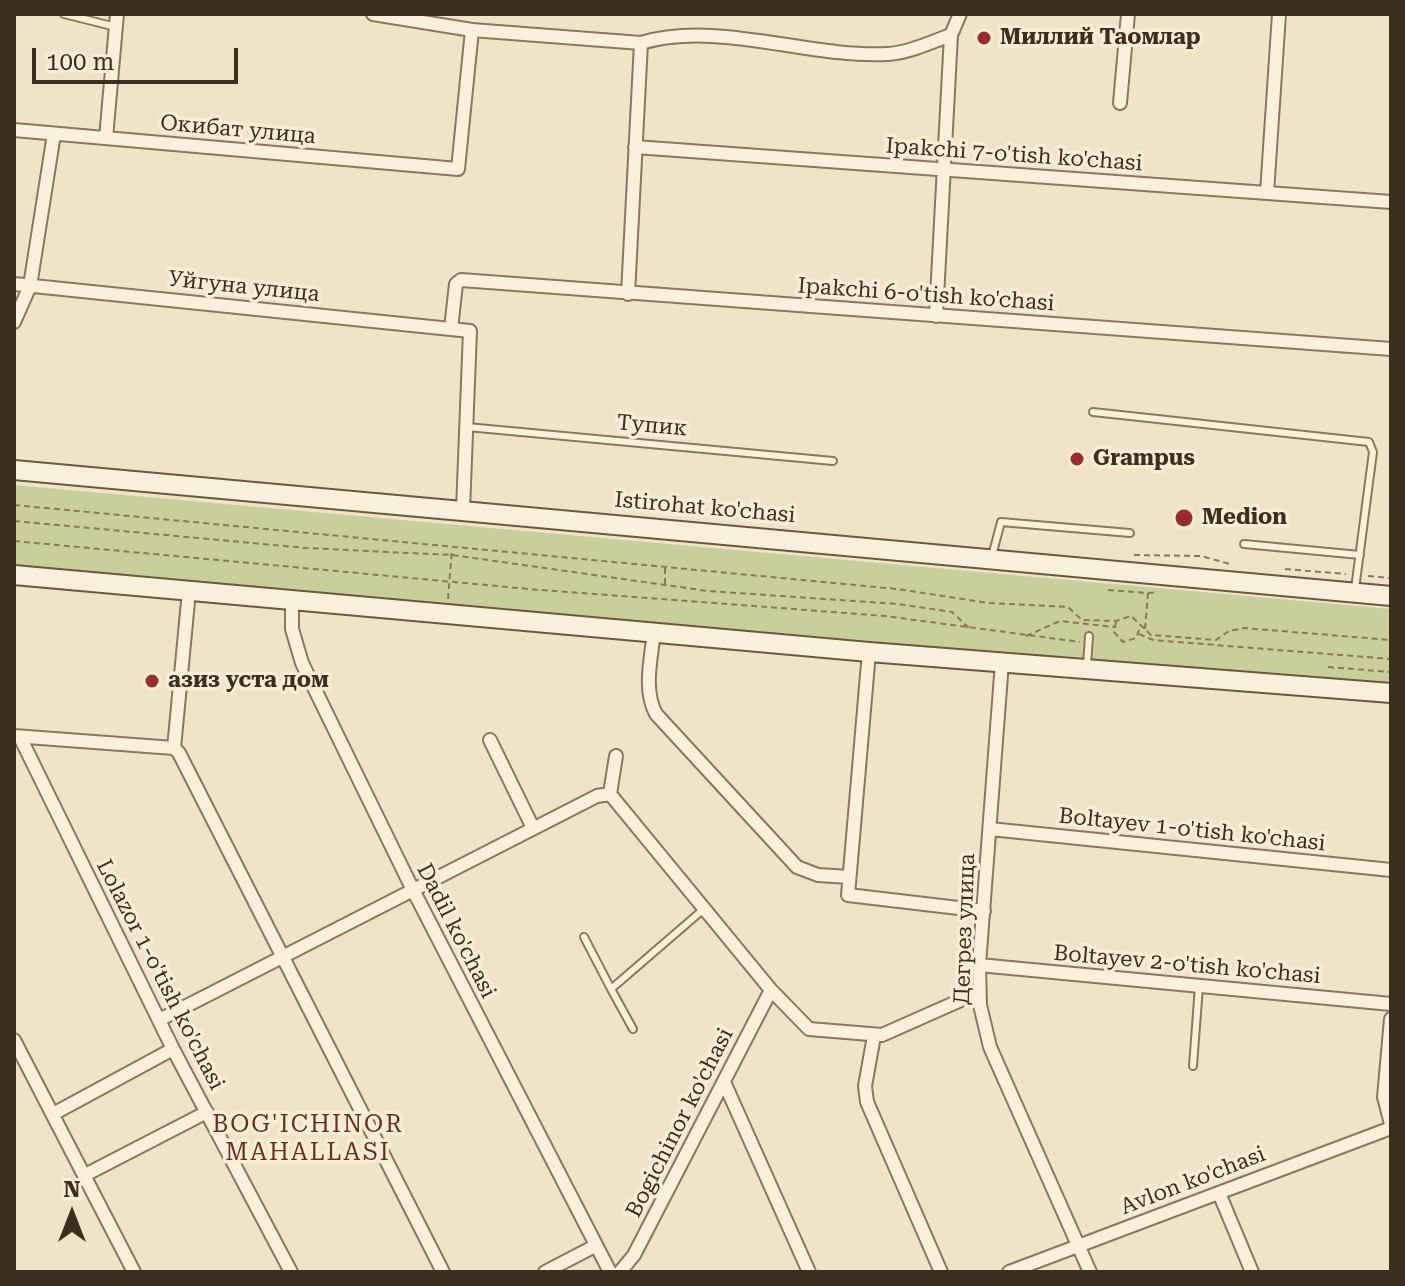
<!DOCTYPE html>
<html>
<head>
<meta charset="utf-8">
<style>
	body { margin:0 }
	#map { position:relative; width:1405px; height:1286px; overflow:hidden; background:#f0e4c8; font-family:"Roboto Serif",serif }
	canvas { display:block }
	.frame { position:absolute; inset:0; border:16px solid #3d2e20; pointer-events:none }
	.north { position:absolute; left:32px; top:1174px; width:80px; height:80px; -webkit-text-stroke:6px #f7eed8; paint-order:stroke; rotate:0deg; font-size:22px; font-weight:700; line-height:32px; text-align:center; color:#3d2e20 }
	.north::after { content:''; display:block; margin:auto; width:28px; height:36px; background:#3d2e20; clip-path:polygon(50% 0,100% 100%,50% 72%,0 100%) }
	.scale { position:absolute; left:32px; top:48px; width:206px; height:36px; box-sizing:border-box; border:4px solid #3d2e20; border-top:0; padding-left:10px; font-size:24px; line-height:28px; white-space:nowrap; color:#3d2e20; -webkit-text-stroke:6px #f7eed8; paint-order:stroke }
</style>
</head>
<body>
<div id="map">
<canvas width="1405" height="1286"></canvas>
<div class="frame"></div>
<div class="north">N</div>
<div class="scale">100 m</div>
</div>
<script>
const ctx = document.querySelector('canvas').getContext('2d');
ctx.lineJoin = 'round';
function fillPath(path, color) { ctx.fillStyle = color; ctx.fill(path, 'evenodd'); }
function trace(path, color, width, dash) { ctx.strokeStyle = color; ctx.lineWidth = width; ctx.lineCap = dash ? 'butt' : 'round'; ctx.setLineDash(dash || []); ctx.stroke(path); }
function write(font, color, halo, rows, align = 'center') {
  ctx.font = font + ' "Roboto Serif",serif'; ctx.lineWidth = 7; ctx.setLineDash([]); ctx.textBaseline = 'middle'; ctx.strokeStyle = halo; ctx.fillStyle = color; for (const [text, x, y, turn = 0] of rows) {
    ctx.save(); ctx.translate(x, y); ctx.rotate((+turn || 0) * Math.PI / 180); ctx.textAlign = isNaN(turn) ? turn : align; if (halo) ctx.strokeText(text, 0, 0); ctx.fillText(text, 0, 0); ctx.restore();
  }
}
fillPath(new Path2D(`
	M14,485l1377,124v75l-688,-56 -689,-63z`), '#c9cf9b');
const lane = new Path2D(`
	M64,14l52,13
	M1093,412l276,30 4,10 -18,137
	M467,427l366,34
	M1244,544l116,11
	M992,556l9,-34 129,11
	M1087,665l2,-29
	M584,937l27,52
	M633,1029l-22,-40 94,-81
	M1193,1066l6,-80`);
const street = new Path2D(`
	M373,14l99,16
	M1120,103l8,-89
	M14,130l444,39 14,-139 169,13c76,-23 167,15 246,11 22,-1 44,-12 64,-19
	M106,138l11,-124
	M635,147l756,55
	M1267,193l12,-179
	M14,284l456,47 -7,179
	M628,294l13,-251
	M936,316l15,-281 9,-21
	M14,322l16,-36 24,-152
	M451,329l5,-45 5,-4 930,69
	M292,600v29l10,34 110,225 198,384
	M654,632c-3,27 -11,58 2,82l141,153 21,8 31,2
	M869,652l-21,243 136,16
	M1002,662l-23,303 1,40 10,42 100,225
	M14,736l160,12 5,5 264,519
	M20,737l153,312 118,223
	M490,740l43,88
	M174,748l15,-157
	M616,756l-6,38 161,196 38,39 73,6 97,-43
	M990,829l401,41
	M979,965l412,39
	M1391,1019l-7,78 7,27
	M159,1020l438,-224 13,-2
	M874,1036l-9,50 2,16 74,170
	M14,1040l120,232
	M724,1082l85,190
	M53,1114l120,-65
	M85,1175l122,-63
	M1219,1193l33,79
	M545,1272l50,-26
	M620,1272l14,-17 137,-265
	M1009,1272l382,-144`);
const secondary = new Path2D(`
	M14,470l1377,126
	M14,575l855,77 522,41`);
trace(lane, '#8d765c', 10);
trace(street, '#8d765c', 16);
trace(secondary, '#6f573f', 22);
trace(new Path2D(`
	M14,505l883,84 92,14 79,4 14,13 34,1 15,-5 20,19 65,5 13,-9 15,-3 147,12
	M14,521l292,27 146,7 256,36 190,13 54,8 17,16
	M14,541l515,48 356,27 195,26
	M1134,555l67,1 29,8
	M665,568v18
	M1285,569l61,5
	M1368,576l23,2
	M1108,590l40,3 -3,36
	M1148,593l10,-1
	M448,599l4,-50
	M1116,622l-2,10 9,10 13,-4 4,-10
	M1139,634l14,6 238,19
	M1026,636l34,-15 54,6
	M1328,667l63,5`), '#8d765c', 2, [6, 4]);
trace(lane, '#faf1dc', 6);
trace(street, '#faf1dc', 12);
trace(secondary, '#faf1dc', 18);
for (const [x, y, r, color] of [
	[984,38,8,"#9e2a2b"],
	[1077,459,8,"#9e2a2b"],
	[1184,518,10,"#9e2a2b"],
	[152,681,8,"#9e2a2b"]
]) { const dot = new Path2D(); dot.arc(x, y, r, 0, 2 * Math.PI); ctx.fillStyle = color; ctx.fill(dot); trace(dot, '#f7eed8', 3); }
write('bold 22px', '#3d2e20', '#f7eed8', [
	["Миллий Таомлар",1000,38],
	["Grampus",1093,459],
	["Medion",1202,518],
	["азиз уста дом",168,681]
], 'left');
write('22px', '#3d2e20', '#f7eed8', [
	["Окибат улица",238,130,5],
	["Ipakchi 7-o'tish ko'chasi",1014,155,4],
	["Уйгуна улица",244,287,6],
	["Ipakchi 6-o'tish ko'chasi",926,295,4],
	["Тупик",652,426,5],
	["Istirohat ko'chasi",705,508,5],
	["Boltayev 1-o'tish ko'chasi",1192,830,6],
	["Дегрез улица",965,929,-88],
	["Dadil ko'chasi",456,931,63],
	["Boltayev 2-o'tish ko'chasi",1187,965,5],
	["Lolazor 1-o'tish ko'chasi",160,975,63],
	["Bogichinor ko'chasi",680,1123,-63],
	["Avlon ko'chasi",1193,1181,-21]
]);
ctx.letterSpacing = '2px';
write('24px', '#6b2e1e', '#f7eed8', [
	["BOG'ICHINOR",308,1125],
	["MAHALLASI",308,1153]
]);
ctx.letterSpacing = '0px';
</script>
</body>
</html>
